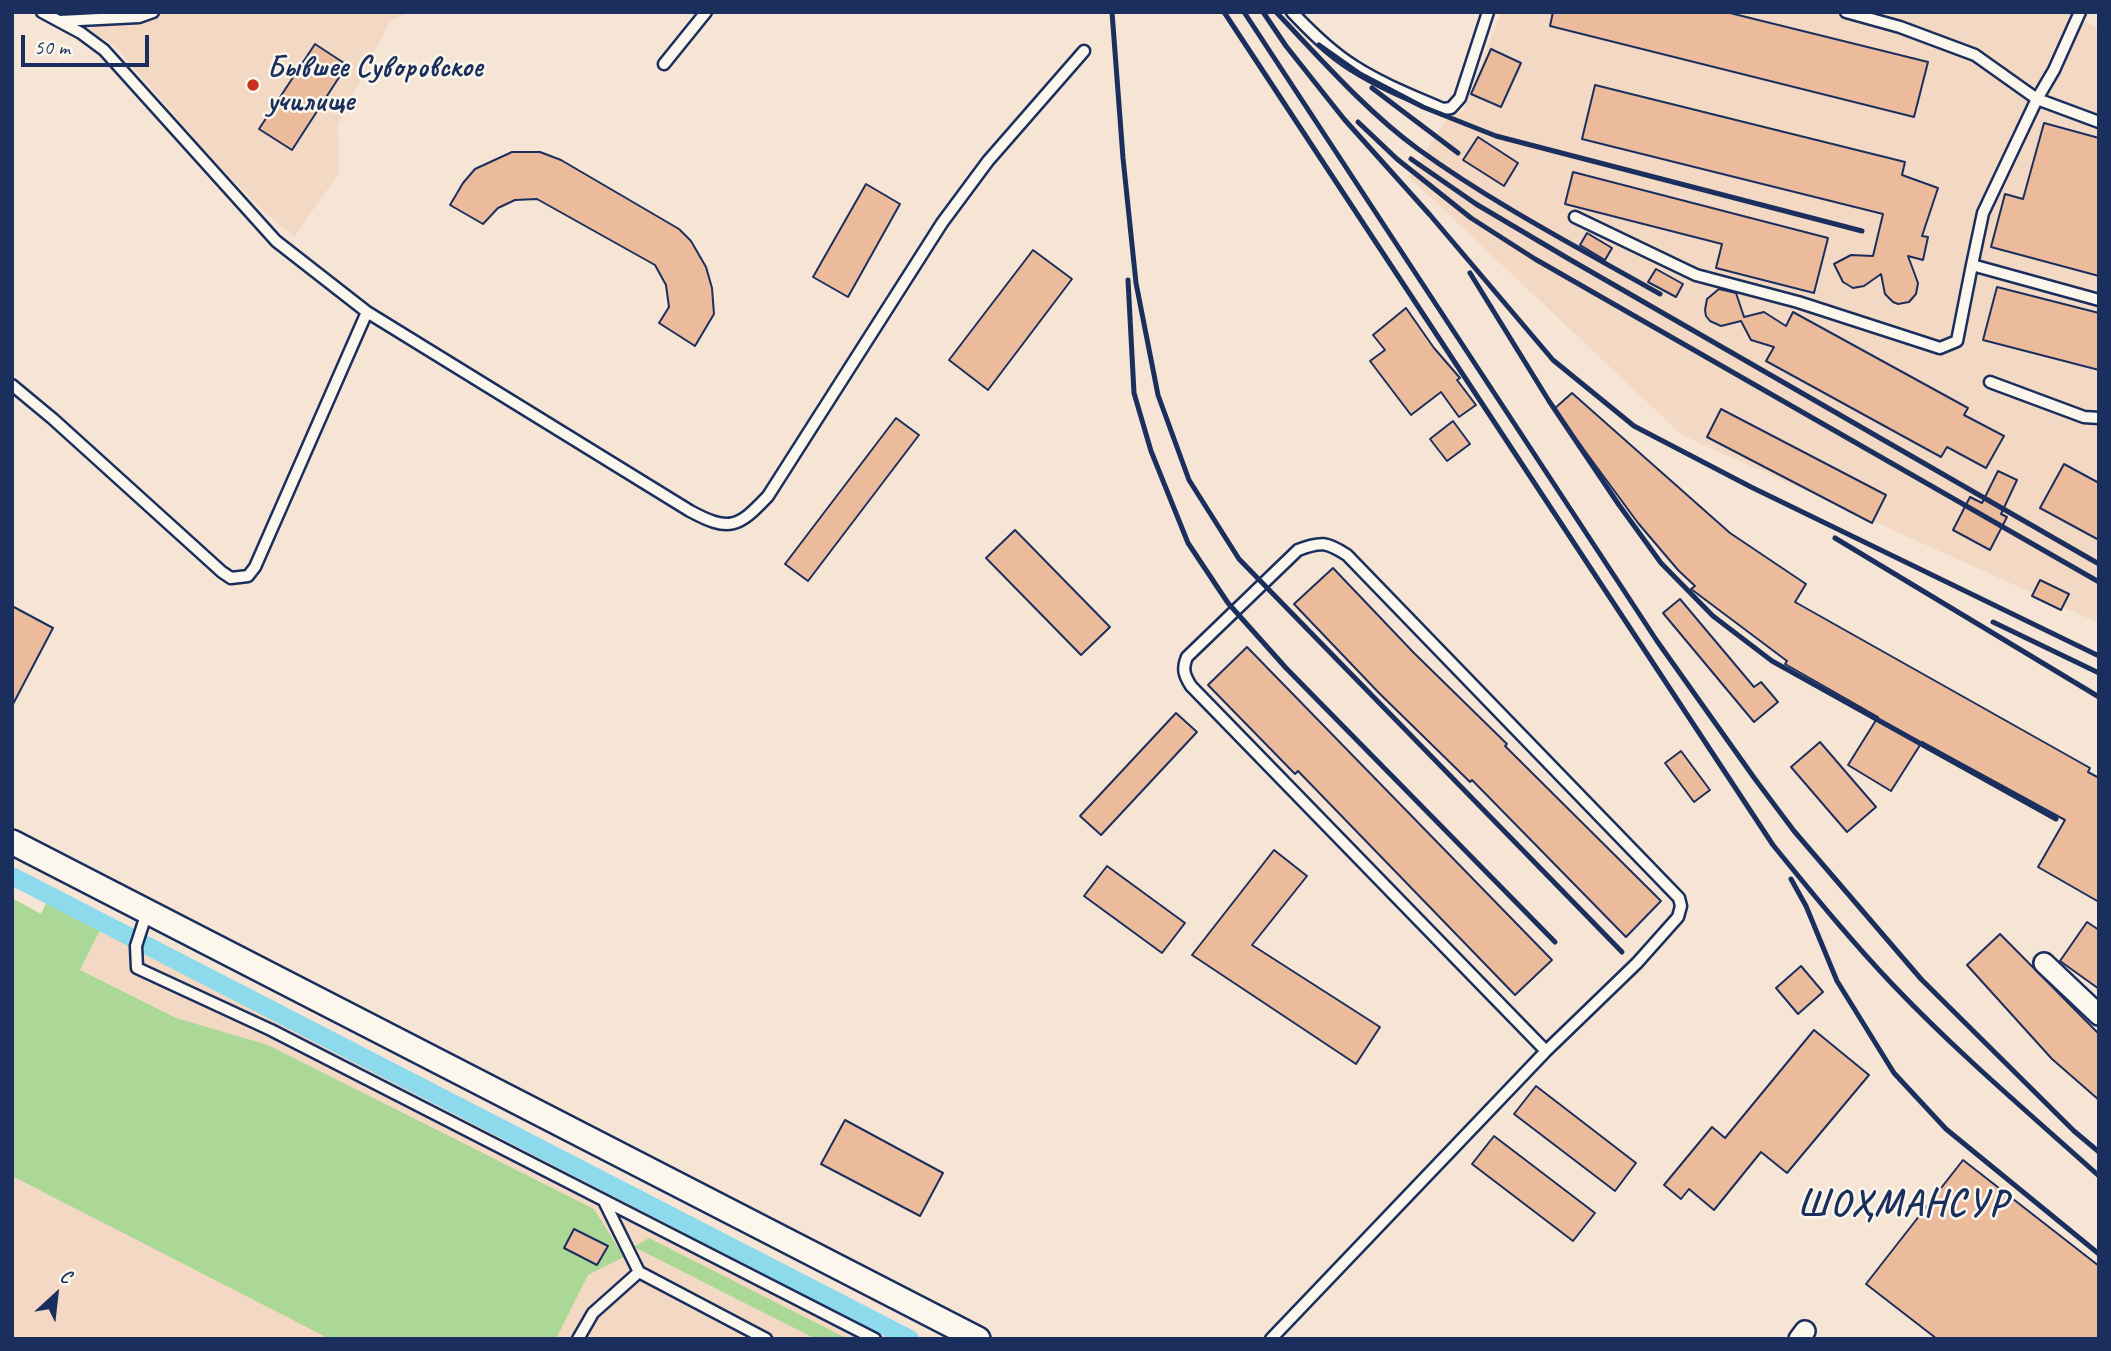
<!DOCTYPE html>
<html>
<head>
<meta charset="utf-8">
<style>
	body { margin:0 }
	#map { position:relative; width:2111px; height:1351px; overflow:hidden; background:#f6e5d4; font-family:Caveat,sans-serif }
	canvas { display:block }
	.frame { position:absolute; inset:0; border:14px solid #1b2f5e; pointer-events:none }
	.north { position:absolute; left:21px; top:1260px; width:70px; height:70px; -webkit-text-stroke:5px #fbf7ec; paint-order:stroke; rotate:27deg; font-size:19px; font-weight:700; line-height:28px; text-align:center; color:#1b2f5e }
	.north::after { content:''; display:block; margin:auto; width:24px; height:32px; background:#1b2f5e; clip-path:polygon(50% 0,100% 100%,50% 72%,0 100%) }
	.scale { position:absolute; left:21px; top:35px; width:128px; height:32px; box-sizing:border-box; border:4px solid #1b2f5e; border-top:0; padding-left:9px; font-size:21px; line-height:24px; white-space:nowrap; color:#1b2f5e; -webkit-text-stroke:5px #fbf7ec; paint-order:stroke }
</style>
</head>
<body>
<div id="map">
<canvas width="2111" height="1351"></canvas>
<div class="frame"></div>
<div class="north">С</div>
<div class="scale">50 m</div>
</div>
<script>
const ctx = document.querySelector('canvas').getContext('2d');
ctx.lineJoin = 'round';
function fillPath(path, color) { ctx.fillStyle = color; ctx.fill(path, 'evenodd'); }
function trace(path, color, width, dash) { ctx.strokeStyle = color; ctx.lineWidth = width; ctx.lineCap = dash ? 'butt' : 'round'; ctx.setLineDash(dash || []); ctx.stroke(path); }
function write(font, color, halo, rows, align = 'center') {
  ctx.font = font + ' Caveat,sans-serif'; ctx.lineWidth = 5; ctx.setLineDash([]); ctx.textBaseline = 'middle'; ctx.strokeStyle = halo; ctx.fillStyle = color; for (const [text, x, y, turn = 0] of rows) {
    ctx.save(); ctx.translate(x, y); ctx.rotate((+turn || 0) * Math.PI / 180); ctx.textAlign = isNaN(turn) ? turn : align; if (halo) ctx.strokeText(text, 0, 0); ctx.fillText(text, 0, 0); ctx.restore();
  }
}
fillPath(new Path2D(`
	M54,12h356l-20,9 -52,104 1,48 -45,64 -36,-31 -48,-50 -96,-111z
	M1501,12h567l31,17v594l-417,-188 -273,-258 37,-57 18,-10z
	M12,898l29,16 6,-13 875,438h-910z`), '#f3d8c3');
fillPath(new Path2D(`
	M12,898l29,16 6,-13 54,27 -21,42 96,48 92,27 326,164 30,48 -36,18 -32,64h-226l-318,-163z
	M649,1238l199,101h-32l-182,-92z`), '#abd897');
trace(new Path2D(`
	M12,876l898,463`), '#8ddaed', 18);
const building = new Path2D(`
	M1553,12h173l202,50 -14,55 -364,-91z
	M315,44l32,21 -55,85 -33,-21z
	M1491,49l30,14 -20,44 -30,-13z
	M1595,85l310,77 -3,13 36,13 -16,48 6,1 -5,23 -15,-4 10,27 -2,11 -7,8 -11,2 -5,-2 -8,-8 -4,-20 -17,12 -11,2 -10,-6 -9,-18 17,-9 22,1 10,-42 -301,-75z
	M2044,123l55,15v138l-108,-29 14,-53 18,5z
	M1478,137l40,26 -14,23 -41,-26z
	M512,152h28l21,8 118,69 12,12 15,26 6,21 2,26 -19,32 -36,-23 10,-16 -3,-22 -11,-20 -118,-66 -22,1 -17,8 -15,16 -33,-19 13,-22 12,-14z
	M1573,172l255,66 -14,55 -98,-25 6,-24 -157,-40z
	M866,184l34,20 -52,93 -35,-20z
	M1587,233l25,15 -7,12 -25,-15z
	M1033,250l39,29 -84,111 -39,-30z
	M1656,269l27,15 -7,13 -28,-15z
	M1997,287l102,26v57l-116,-30z
	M1719,289l17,4 8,24 20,-5 22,14 7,-14 175,96 -4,7 40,21 -18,32 -39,-21 -6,10 -175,-96 8,-14 -23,-7 -10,-19 -20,5 -11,-5 -4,-5 -1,-6 2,-11z
	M1406,308l28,40 26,30 -3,2 19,25 -17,12 -18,-25 -30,23 -41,-54 15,-11 -12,-15z
	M1572,393l158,140 76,51 -11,18 295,166 -2,4 11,6v124l-61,-35 27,-47 -143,-78 -31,49 -43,-26 30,-48 -93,-53 2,-3 -96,-72 4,-3 -17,-16 -40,-47 -84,-114z
	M1721,409l165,86 -14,28 -165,-86z
	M896,418l23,17 -111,146 -23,-17z
	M1453,421l17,23 -23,17 -17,-22z
	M2064,464l35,19v57l-59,-32z
	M1998,471l19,9 -16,34 6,3 -17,33 -37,-20 17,-33 12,6z
	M1015,530l95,97 -29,28 -95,-97z
	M1333,568l81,85 93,91 -2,2 156,155 -35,36 -154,-157 -2,2 -91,-89 -85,-89z
	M2040,580l29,14 -8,16 -29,-14z
	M1680,599l74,88 7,-5 17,20 -24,20 -91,-109z
	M12,606l41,22 -41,78z
	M1247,647l305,313 -37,35 -217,-224 -3,3 -87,-89z
	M1176,713l21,19 -96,103 -21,-19z
	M1820,742l56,65 -29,25 -56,-65z
	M1681,751l29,39 -16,12 -29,-39z
	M1274,850l33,26 -55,69 128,82 -24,37 -164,-109z
	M1107,866l78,57 -23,30 -78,-57z
	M2087,922l12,8v59l-39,-28z
	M2000,934l99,100v66l-47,-41 -85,-94z
	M1801,966l22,26 -25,22 -22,-26z
	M1814,1030l55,45 -82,98 -26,-21 -47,58 -25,-21 -8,10 -17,-14 48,-58 13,11z
	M1536,1086l100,77 -21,28 -101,-77z
	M845,1120l98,53 -23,43 -99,-52z
	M1494,1136l101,77 -22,28 -101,-77z
	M1963,1160l136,106v73h-162l-71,-55z
	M574,1229l34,17 -11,19 -33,-17z`);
fillPath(building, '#ecbb9c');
trace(building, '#1b2f5e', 2);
const service = new Path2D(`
	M42,12l39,21 23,17 172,191 91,71
	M1292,12c19,20 39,40 62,54 28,18 59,30 89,43l8,-1 9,-10 28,-86
	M1846,12l54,15 75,28 62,44 -54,114 -11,52 127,35
	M2080,12l-26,58 -17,29 62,23
	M60,21l79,-4 14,-5
	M664,64l42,-52
	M1575,217l121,58 102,27 142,46 17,-7 15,-76
	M1990,382l94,35 15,1
	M12,385l41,34 169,153 9,6 17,-2 7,-9 112,-255 323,199c39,21 48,17 78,-15l174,-273 46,-62 96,-110
	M147,912l-11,34 1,22 134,62 604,309
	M604,1201l35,71 127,67
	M578,1339l15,-26 46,-41
	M1271,1339l275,-288 91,-88 41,-46 3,-11 -2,-8 -332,-343c-20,-13 -26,-14 -49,-5l-111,107c-5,12 -3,18 4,29l355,365`);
const minor = new Path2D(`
	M2044,963l55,52
	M1799,1339l6,-8`);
const tertiary = new Path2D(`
	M12,842l966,497`);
trace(service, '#1b2f5e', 15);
trace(minor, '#1b2f5e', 24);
trace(tertiary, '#1b2f5e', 28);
trace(service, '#fbf7ec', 10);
trace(minor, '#fbf7ec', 19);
trace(tertiary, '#fbf7ec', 23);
trace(new Path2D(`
	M1112,12l11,146 13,125 22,112 31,85 50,79 383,393
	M1224,12l549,833c39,48 79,97 122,142 64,67 135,127 204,189
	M1244,12l413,629 98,138 39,52 127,148 153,152 25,21
	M1263,12l23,34 58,73 86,96 123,145 81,66 117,61 348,169
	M1276,12c43,45 91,100 142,137 76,55 161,99 242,145
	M1319,45l41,29 63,33 73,29 366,95
	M1372,88l86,65
	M1358,122l39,37 74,59 64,41 564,323
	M1411,159l65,45 93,55 530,305
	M1470,273l79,128 70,104 42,58 52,53 59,45 284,158
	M1128,280l6,113 17,58 37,92 40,60 58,65 269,274
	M1835,538l264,159
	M1993,622l106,51
	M1791,879l15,27 31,75 57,92 52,56 153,125`), '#1b2f5e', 5);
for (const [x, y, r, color] of [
	[253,85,7,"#c8321e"]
]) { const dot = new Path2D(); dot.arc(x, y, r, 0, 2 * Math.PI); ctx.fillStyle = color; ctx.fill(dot); trace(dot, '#fbf7ec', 2.5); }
write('bold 30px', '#1b2f5e', '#fbf7ec', [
	["Бывшее Суворовское",267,68],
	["училище",267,102]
], 'left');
ctx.letterSpacing = '2px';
write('bold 37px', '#1b2f5e', '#fbf7ec', [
	["ШОҲМАНСУР",1903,1205]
]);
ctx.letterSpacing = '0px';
</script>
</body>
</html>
